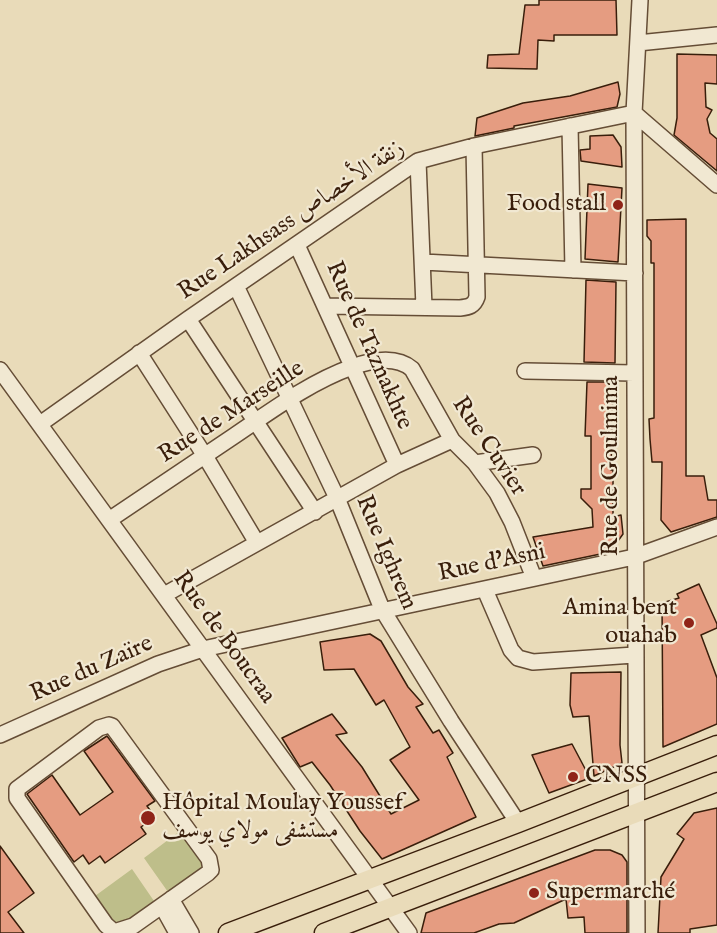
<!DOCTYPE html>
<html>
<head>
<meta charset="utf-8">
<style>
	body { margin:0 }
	canvas { display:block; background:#e9dbb9 }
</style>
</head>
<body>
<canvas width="717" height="933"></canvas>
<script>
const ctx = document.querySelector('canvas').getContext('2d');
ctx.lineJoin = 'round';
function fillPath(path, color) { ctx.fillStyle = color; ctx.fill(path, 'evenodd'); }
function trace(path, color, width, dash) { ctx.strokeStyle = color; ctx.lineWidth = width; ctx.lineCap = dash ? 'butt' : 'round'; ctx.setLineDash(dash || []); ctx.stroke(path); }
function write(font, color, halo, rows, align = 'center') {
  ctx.font = font + ' "IM FELL English",Amiri,serif'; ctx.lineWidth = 4.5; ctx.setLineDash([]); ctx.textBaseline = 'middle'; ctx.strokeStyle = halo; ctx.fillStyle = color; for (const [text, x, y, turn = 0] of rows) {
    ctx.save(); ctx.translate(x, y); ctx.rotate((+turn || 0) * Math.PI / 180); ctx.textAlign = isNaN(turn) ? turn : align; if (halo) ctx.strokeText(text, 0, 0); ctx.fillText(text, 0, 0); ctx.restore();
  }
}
fillPath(new Path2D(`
	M180,831l24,33 -1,3 -35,25 -24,-34z
	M132,869l22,32 -32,24h-5l-22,-29z`), '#bebe8a');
const building = new Path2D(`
	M539,0h77l1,35h-63v6l-16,-1 -1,29 -50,-1 1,-13 31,-1 6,-49h14z
	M677,54l40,1v29l-12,-1 1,24 6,3 -5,9 3,14 7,6v32l-43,-36 3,-17z
	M618,82l2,12 -3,13 -103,19v2l-39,8 2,-18 46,-15 47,-7z
	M613,135l8,12 1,20 -41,-6 -1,-11 10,-1v-13z
	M588,184l34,4 -4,74 -33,-3z
	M686,219v257h18l4,24h9v17l-46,15 -10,-12 1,-58h-10l-2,-23 -1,-20 5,-1v-155h-3v-22l-4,-5v-16z
	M586,280l30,2 -1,81 -31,-1z
	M587,382h26l-2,88h2v47l8,-2 2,19 -13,18 -67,14 -10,-29 60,-10 -1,-18 -11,-11v-9h10v-53h-6z
	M699,584l18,40v4l-16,7 16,43v46l-54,23 -1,-144 17,-5 -2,-4z
	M370,634l11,7 27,46 15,17 -7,3 17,26 6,-3 14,23 -6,4 29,60 -94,42 -22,-28 -30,-46 -18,-23 -12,5 -18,-29 50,-24 15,19 -11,2 26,32 29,47 28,-14 -29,-40 20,-13 -26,-47 -8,5 -22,-36 -30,1 -4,-28z
	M621,672l-1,73 2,18 -28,13 -5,-60 -16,1 -3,-12 1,-32z
	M107,736l48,65 -8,5 8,11 -14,10 5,7 -41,29 -5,-7 -11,8 -6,-9 -9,7 -47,-68 25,-19 28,40 33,-23 -29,-41z
	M572,744l18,34 -41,15 -17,-38z
	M717,808v117l-27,4v4h-32l3,-56 23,-38 -7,-5 17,-21z
	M0,846l34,47 -26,19 16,21h-24z
	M595,850h15l12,5 5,7v71h-42l-1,-16 -16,1 -2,-19 -52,24 -15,1 -25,9h-53l5,-20z`);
fillPath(building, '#e59c81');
trace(building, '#391e0b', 1.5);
const minor = new Path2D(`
	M638,43l79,-8
	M570,126l3,144
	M418,161l6,146
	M297,245l100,220
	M423,262l212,11
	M236,286l101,212 45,111 69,112 67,102
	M326,306l134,2c9,-1 14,-2 17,-11l-3,-151
	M188,319l127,193
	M139,353l66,103 52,87
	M0,370l409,563
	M525,371l109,2
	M40,424l148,-105 230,-158 56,-15 160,-33 83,72
	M475,463l58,-8
	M109,520c42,-28 84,-56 125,-84 37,-25 76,-54 118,-69 20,-7 44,-12 60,2l40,71 23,23 22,30 15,29 22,56
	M485,590l26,60 7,8 15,4 101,-7
	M164,595l233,-130 55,-25
	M109,725l3,1 97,133 2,11 -3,3 -75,53 -19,6 -8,-7 -89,-127v-9l82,-61z
	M0,735l158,-71 45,-15 431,-92 83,-30
	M171,899l20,34
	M162,906l15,27
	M637,933l-3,-820 6,-113`);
const major = new Path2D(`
	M228,933l290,-110 199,-78
	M324,933l393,-151`);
trace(minor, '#654d36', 18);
trace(major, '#391e0b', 21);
trace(minor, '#f1e8d2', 15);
trace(major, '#e9dbb9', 18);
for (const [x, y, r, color] of [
	[618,205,6,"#8f2418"],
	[689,623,6,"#8f2418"],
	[573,777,6,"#8f2418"],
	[148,818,8,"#8f2418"],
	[534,893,6,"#8f2418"]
]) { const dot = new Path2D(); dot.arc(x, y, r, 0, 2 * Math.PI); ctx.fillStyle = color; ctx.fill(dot); trace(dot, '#f1e8d2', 2); }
write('24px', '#391e0b', '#f1e8d2', [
	["Food stall",606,205,"right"],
	["Amina bent",677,609,"right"],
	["ouahab",677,637,"right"],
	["CNSS",585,777],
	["Hôpital Moulay Youssef",162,804],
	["مستشفى مولاي يوسف",162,832],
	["Supermarché",546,893]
], 'left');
write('24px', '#391e0b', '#f1e8d2', [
	["Rue Lakhsass زنقة الأخصاص",292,221,-34],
	["Rue de Taznakhte",368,346,66],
	["Rue de Marseille",232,413,-33],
	["Rue Cuvier",488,447,56],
	["Rue de Goulmima",612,466,-90],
	["Rue Ighrem",385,553,67],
	["Rue d'Asni",492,564,-12],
	["Rue de Boucraa",223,638,54],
	["Rue du Zaïre",92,670,-24]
]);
</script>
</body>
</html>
